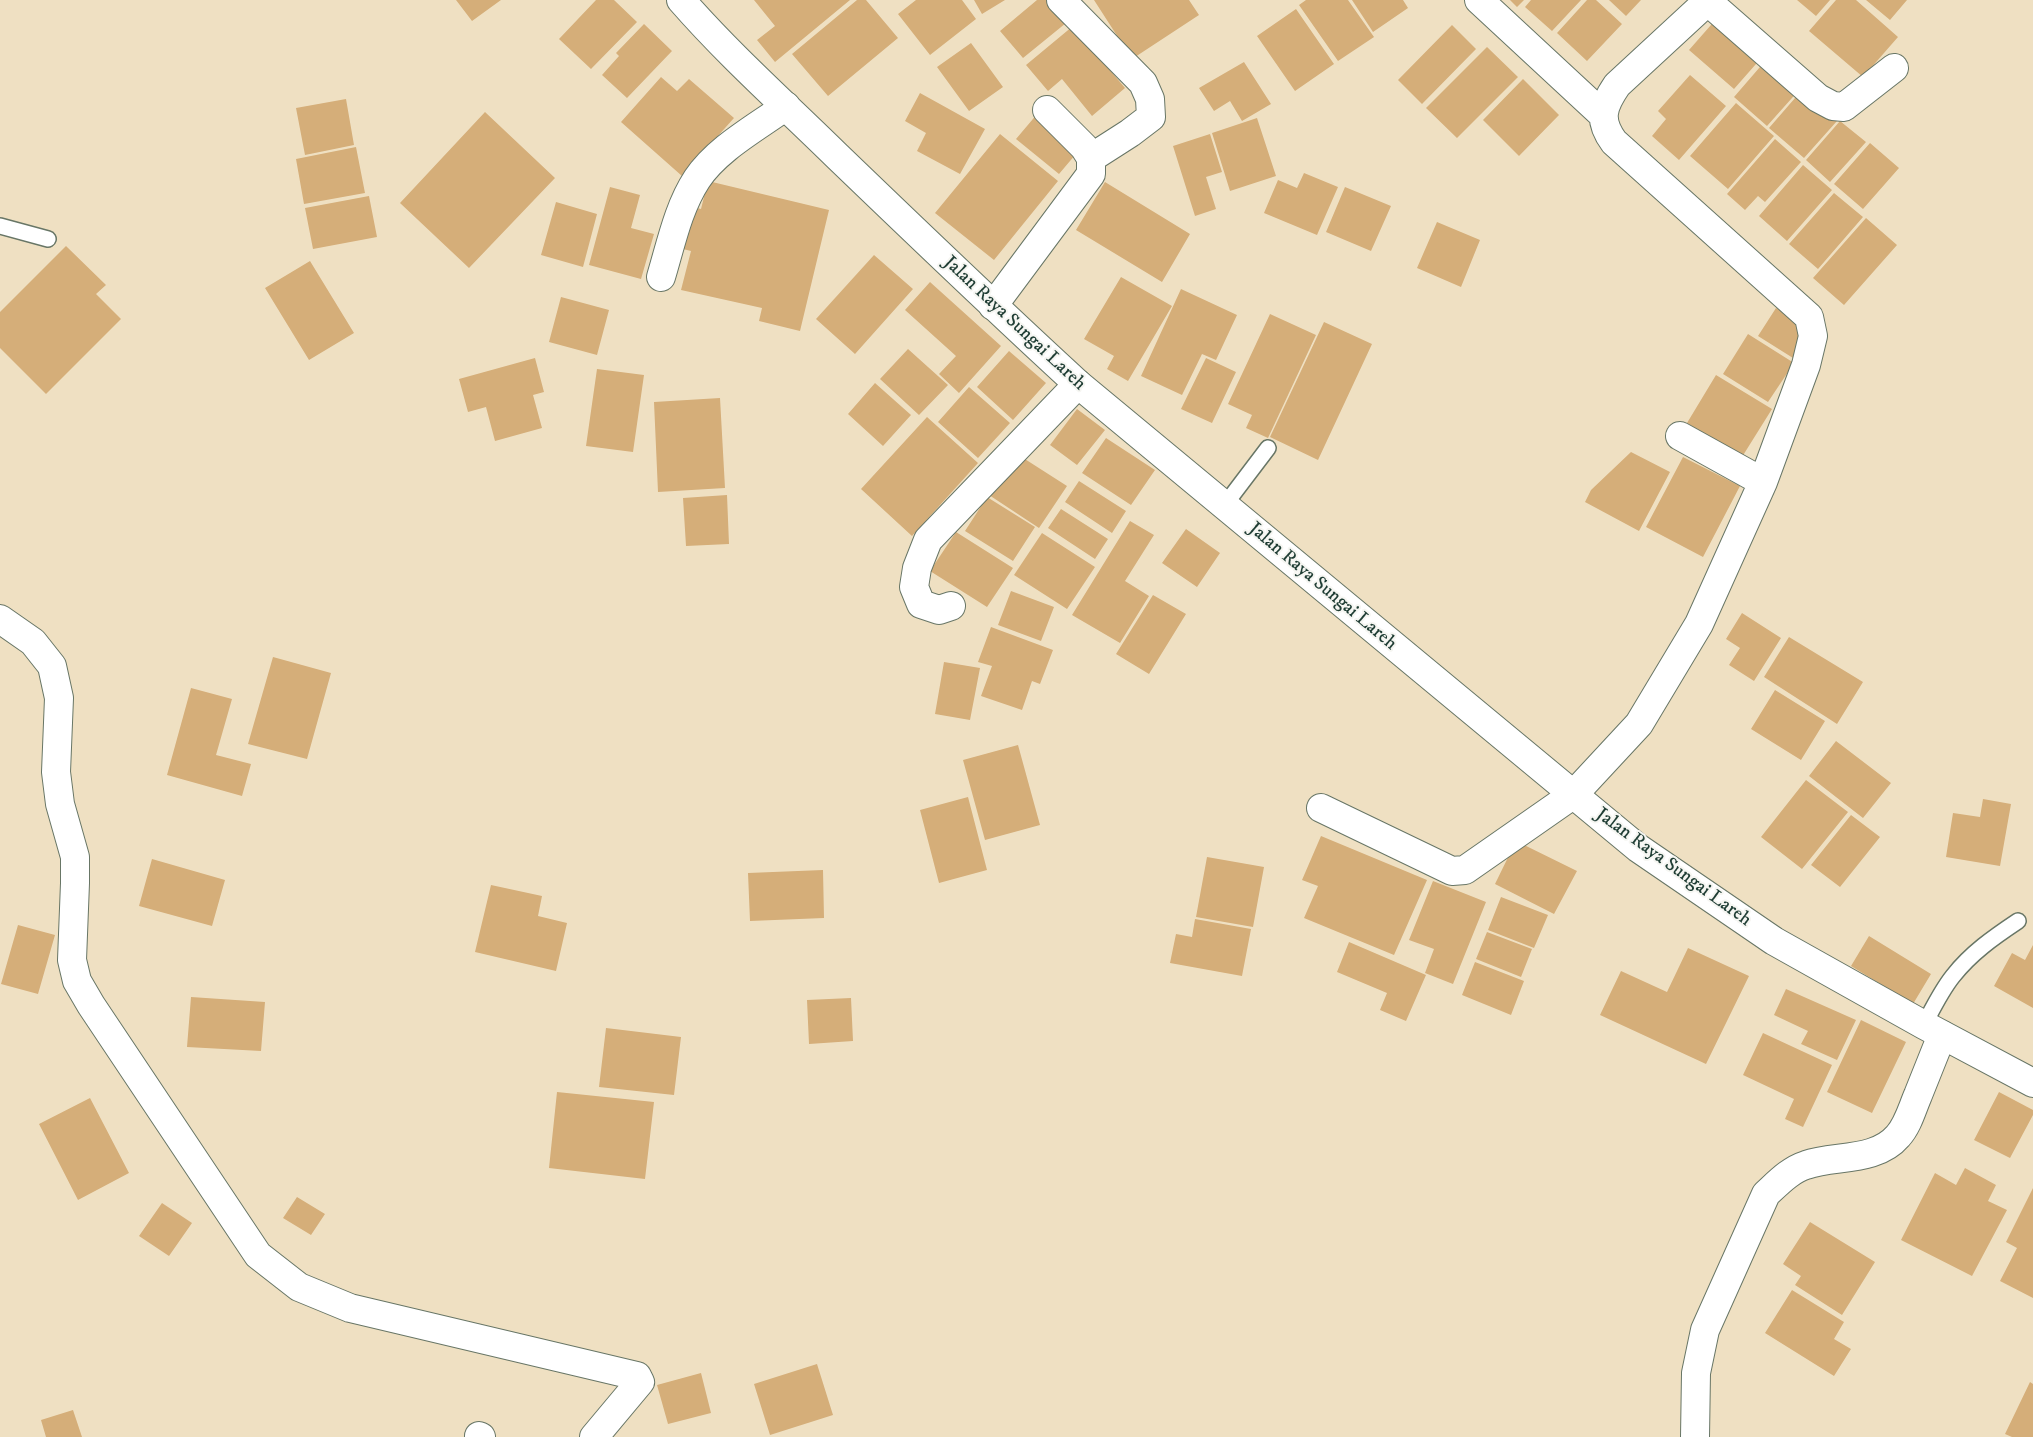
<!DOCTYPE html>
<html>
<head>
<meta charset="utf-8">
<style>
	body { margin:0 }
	canvas { display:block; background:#efe0c2 }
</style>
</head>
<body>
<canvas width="2033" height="1437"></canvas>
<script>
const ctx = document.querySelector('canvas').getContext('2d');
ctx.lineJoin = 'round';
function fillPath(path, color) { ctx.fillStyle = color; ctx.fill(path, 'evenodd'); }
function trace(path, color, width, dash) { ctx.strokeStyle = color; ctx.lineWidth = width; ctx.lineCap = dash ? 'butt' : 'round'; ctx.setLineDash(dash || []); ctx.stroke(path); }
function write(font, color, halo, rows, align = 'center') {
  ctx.font = font + ' "IM FELL DW Pica",serif'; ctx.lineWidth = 4; ctx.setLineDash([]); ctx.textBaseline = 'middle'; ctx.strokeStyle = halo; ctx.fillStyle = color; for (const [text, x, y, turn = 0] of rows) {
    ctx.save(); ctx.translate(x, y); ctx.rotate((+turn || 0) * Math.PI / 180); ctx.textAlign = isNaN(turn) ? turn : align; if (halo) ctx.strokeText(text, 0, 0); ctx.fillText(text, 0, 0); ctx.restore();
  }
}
fillPath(new Path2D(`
	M456,0h45l-29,21z
	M596,0h18l23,22 -46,47 -32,-30z
	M754,0h96l-75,62 -18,-22 18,-14z
	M857,0h9l32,38 -70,58 -36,-42z
	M916,0h46l14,19 -46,36 -32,-41z
	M974,0h31l-23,14z
	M1037,0h10l19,23 -43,35 -23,-27z
	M1094,0h95l10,15 -67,44z
	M1306,0h42l26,37 -36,24 -39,-56z
	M1352,0h51l5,8 -35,24z
	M1510,0h14l-7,7z
	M1531,0h50l-29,31 -27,-24z
	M1587,0h9l26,24 -35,37 -30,-28z
	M1609,0h32l-15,16z
	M1797,0h33l-14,16z
	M1836,0h20l42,37 -35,40 -54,-46z
	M1866,0h41l-17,20z
	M1296,9l38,55 -39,27 -38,-55z
	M1718,17l45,39 -29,33 -45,-39z
	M644,24l28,27 -45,47 -25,-23 17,-19 -3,-3z
	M1452,25l24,24 -54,55 -24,-24z
	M1073,26l52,62 -33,28 -30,-37 -14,12 -22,-26z
	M971,43l32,44 -34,24 -32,-44z
	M1487,47l31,30 -61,61 -31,-30z
	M1766,60l34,29 -33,37 -33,-29z
	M1244,62l27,42 -29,17 -12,-20 -16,10 -15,-23z
	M1690,75l36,31 -47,54 -27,-24 14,-17 -8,-8z
	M661,77l16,14 12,-12 45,39 -52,58 -61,-54z
	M1523,79l36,36 -40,41 -36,-36z
	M1802,90l35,31 -33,37 -35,-30z
	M920,93l65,36 -25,45 -43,-23 9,-18 -21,-12z
	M346,99l8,46 -49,10 -9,-47z
	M1736,103l38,33 -46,53 -38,-33z
	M485,112l70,66 -86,90 -69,-65z
	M1038,113l43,35 -22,26 -43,-35z
	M1257,118l19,58 -46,15 -18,-58z
	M1840,121l26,21 -36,40 -24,-22z
	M1000,134l58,47 -64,79 -59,-47z
	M1210,134l12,38 -16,5 10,32 -21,7 -22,-70z
	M1775,139l26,23 -36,40 -7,-6 -13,14 -18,-16z
	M1870,143l29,25 -36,41 -29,-25z
	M356,147l9,46 -61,11 -8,-45z
	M1803,165l29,25 -45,51 -28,-25z
	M1304,173l34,14 -21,48 -53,-22 14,-33 19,8z
	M708,181l121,29 -29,121 -41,-10 3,-13 -81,-18 10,-39 -12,-3 10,-42 12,3z
	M1105,182l85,52 -28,48 -86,-52z
	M610,187l30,8 -9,33 23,6 -13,45 -52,-14z
	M1345,187l46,19 -20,45 -45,-19z
	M1834,193l29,24 -45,52 -29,-25z
	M369,196l8,41 -64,12 -8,-41z
	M556,202l41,12 -14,53 -42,-12z
	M1866,218l31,27 -53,60 -31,-27z
	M1437,222l43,18 -19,47 -44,-19z
	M66,246l40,39 -10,9 25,25 -75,75 -46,-46v-36z
	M874,255l39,34 -58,65 -39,-35z
	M310,261l44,72 -45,27 -44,-72z
	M1121,277l51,29 -44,75 -21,-12 7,-13 -30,-17z
	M930,282l71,64 -42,47 -20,-19 17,-18 -51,-46z
	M1181,289l56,26 -21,45 -14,-6 -20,41 -41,-19z
	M561,297l48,13 -12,45 -48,-13z
	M1776,308l35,22 -18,28 -35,-22z
	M1270,314l46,21 -48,103 -22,-10 6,-13 -24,-11z
	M1324,322l48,22 -54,116 -48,-23z
	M1748,334l46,29 -26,39 -45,-28z
	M908,349l40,36 -29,30 -39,-36z
	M1009,351l37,32 -33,37 -36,-33z
	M535,358l9,34 -11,3 9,33 -47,13 -9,-34 -18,5 -9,-33z
	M1206,358l30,14 -24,51 -31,-14z
	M597,369l47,6 -11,77 -47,-6z
	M1716,375l56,34 -30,48 -55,-34z
	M875,383l36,32 -28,31 -35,-32z
	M969,387l41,36 -32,35 -40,-36z
	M720,398l5,90 -67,4 -4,-90z
	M1077,409l28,21 -28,35 -27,-20z
	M927,417l51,46 -66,73 -51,-47z
	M1106,438l49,32 -24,35 -49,-32z
	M1631,452l39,20 -31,59 -54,-29 6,-12z
	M1017,454l50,32 -28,42 -50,-33z
	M1683,457l57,29 -37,71 -57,-30z
	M1079,481l47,30 -14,22 -47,-31z
	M727,495l2,49 -43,2 -3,-48z
	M987,497l48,30 -22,34 -48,-30z
	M1061,509l47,30 -13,20 -47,-31z
	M1130,521l24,14 -29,46 24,15 -29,47 -48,-28z
	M1186,529l34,24 -23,34 -35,-24z
	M956,532l57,36 -26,39 -57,-36z
	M1042,533l53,34 -28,42 -53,-34z
	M1011,591l43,16 -13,34 -43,-16z
	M1153,595l33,19 -37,60 -33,-20z
	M1742,613l39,25 -27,43 -25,-16 11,-17 -14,-9z
	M991,627l62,23 -13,34 -8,-3 -10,29 -41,-14 11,-30 -14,-4z
	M1789,637l74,45 -26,42 -73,-47z
	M273,657l58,16 -24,86 -59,-15z
	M944,662l36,6 -10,52 -35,-6z
	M191,688l41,11 -16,56 35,9 -9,32 -75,-21z
	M1775,690l50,31 -24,39 -50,-31z
	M1836,741l55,42 -28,35 -54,-42z
	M1018,745l22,80 -55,15 -22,-80z
	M1806,780l42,32 -46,57 -41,-32z
	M968,797l19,73 -48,13 -19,-73z
	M1983,799l28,5 -11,62 -54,-9 7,-44 27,4z
	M1851,815l29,22 -40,50 -29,-22z
	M1321,836l106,44 -33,75 -90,-37 14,-32 -16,-6z
	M1516,841l61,30 -23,43 -59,-30z
	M1207,857l57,10 -11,60 -57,-10z
	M152,859l73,21 -13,46 -73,-20z
	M823,870l1,48 -74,3 -2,-48z
	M1433,881l53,21 -33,82 -28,-11 9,-24 -25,-9z
	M491,885l51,11 -4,20 29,7 -11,48 -81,-19z
	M1501,897l47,18 -14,33 -46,-18z
	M1195,919l56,10 -9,47 -72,-13 6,-29 16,3z
	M18,925l37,10 -17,59 -37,-10z
	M1487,932l45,17 -11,28 -45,-18z
	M1869,936l62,38 -18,30 -62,-38z
	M1349,942l77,33 -20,46 -26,-11 7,-17 -50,-21z
	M2033,945v63l-39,-22 18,-33 13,7z
	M1688,948l61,28 -43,88 -106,-49 21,-44 46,21z
	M1475,962l49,19 -13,34 -49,-20z
	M1786,989l70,31 -19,40 -36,-16 7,-13 -34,-16z
	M191,997l74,5 -4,49 -74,-4z
	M851,998l2,43 -44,3 -2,-44z
	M1861,1020l45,22 -34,71 -45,-21z
	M606,1028l75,9 -7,58 -75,-8z
	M1763,1033l69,32 -29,62 -18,-8 9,-20 -51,-24z
	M557,1092l97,10 -9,77 -96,-11z
	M1999,1092l34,18v5l-23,43 -36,-18z
	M90,1098l39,75 -51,27 -39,-76z
	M1965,1168l31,17 -8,16 19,9 -35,66 -71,-36 34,-67 21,12z
	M2033,1188v110l-33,-17 17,-33 -11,-6z
	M297,1197l28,17 -14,21 -28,-17z
	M162,1203l30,20 -23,33 -30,-20z
	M1810,1222l65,40 -33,53 -47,-30 6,-9 -18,-12z
	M1792,1290l52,32 -10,17 17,10 -17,27 -69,-43z
	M817,1364l16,51 -63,20 -16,-51z
	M701,1373l10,40 -43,11 -11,-39z
	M2030,1382l3,2v53h-21l-7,-3z
	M73,1410l9,27h-36l-5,-17z`), '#d5ae79');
const service = new Path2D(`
	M0,226l48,13
	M1224,506l44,-58
	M1924,1025c9,-17 17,-34 29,-49 18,-23 41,-39 65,-55`);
const minor = new Path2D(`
	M1061,0l82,83 7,16 1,18 -21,16 -39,25
	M1479,0l124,115
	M1706,0l112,98 15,8 11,1 50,-39
	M661,277c10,-33 17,-69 36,-98 21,-31 59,-51 89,-73
	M993,306l98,-132v-16l-7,-11 -37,-37
	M1680,436l83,46
	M951,606l-12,4 -18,-6 -7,-17 3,-19 11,-28 150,-156
	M0,619l33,23 19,24 7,32 -3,74 4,32 15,53v26l-3,77 5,21 14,24 167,250 41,32 51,21 287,68 3,6 -46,55
	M1321,808l131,63 13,-1 109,-76 65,-70 60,-100 64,-142 43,-117 7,-29 -4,-19 -195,-175c-16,-22 -12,-35 3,-57l92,-85
	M479,1436l2,1
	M1695,1437l1,-64 9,-43 61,-136c12,-11 24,-24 40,-29 29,-10 70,-3 92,-29 10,-11 14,-27 20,-41 8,-20 16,-40 24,-60`);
const tertiary = new Path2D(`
	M681,0c48,55 103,104 155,155 80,77 160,154 242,229l560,464 136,93 150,84 109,58`);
trace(service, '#687666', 18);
trace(minor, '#687666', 30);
trace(tertiary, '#687666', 30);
trace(service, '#fff', 15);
trace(minor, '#fff', 28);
trace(tertiary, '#fff', 28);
write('19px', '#1f3d34', '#f6f6f2', [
	["Jalan Raya Sungai Lareh",1014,324,43],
	["Jalan Raya Sungai Lareh",1322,587,40],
	["Jalan Raya Sungai Lareh",1673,868,36]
]);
</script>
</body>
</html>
